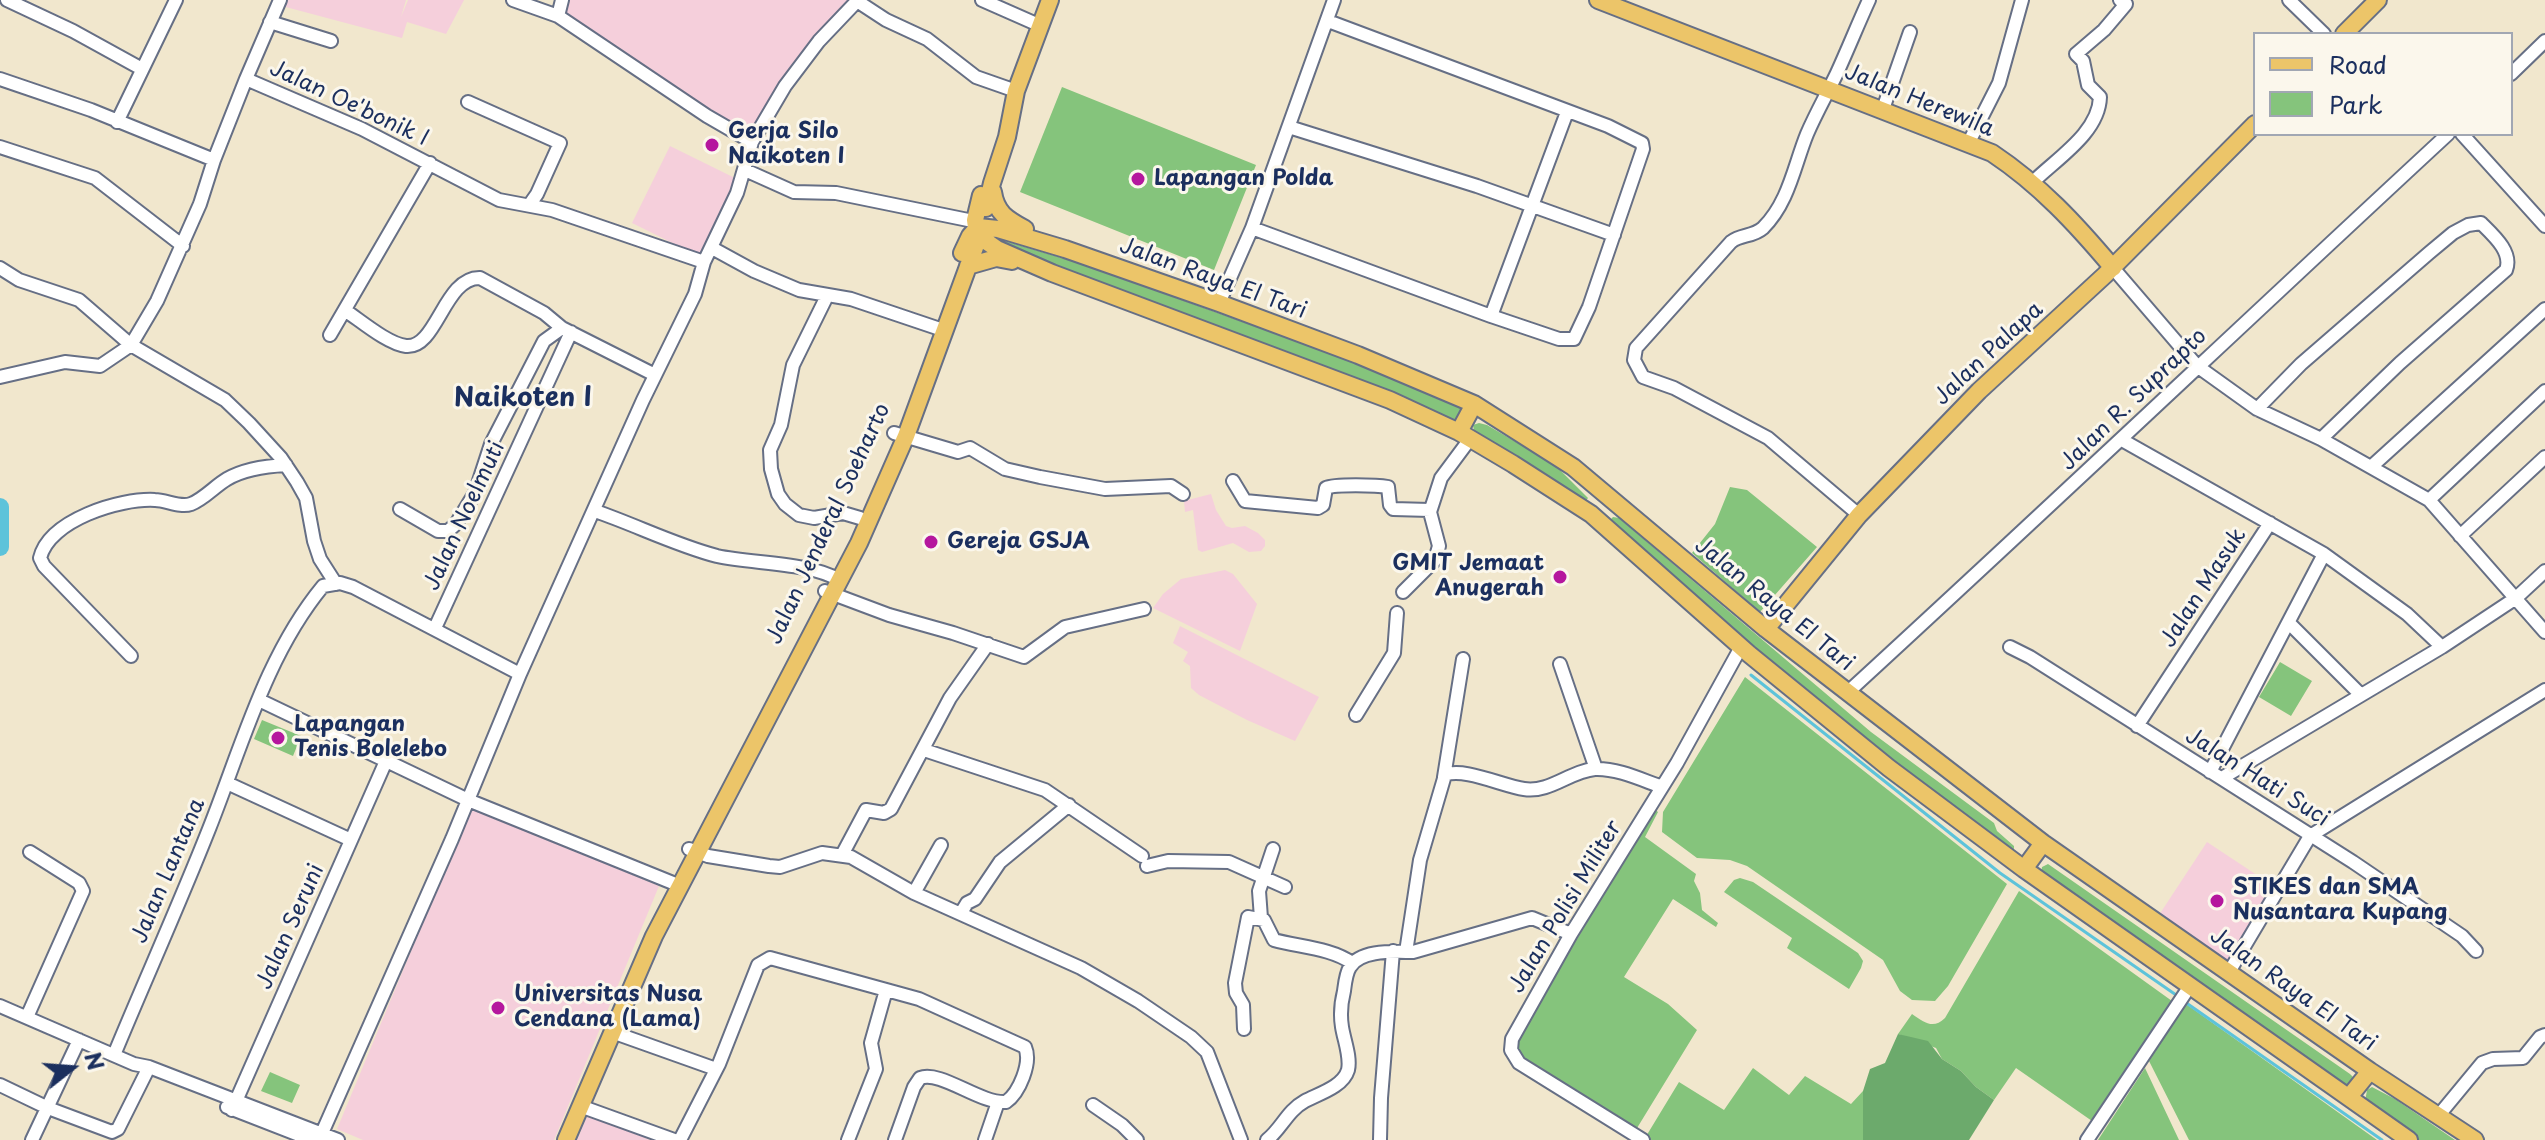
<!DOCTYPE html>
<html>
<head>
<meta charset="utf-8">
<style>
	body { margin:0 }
	#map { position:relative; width:2545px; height:1140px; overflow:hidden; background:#f1e7cd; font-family:"Playpen Sans",sans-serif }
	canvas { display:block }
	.legend { position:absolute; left:2253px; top:32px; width:260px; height:104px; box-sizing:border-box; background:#fbf7ec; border:2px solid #a1a7b3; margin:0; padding:10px 14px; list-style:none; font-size:24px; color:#1b2f5e }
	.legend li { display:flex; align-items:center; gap:16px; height:40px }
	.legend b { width:40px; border:2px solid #a1a7b3 }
	.north { position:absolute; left:32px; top:1028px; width:80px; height:80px; -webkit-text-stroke:6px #fbf7ec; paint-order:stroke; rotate:73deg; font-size:22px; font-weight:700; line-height:32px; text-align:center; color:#1b2f5e }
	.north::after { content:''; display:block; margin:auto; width:28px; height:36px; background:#1b2f5e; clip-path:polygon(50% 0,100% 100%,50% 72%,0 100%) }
</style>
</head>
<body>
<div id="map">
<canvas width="2545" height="1140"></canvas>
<ul class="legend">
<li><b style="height:10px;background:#ecc569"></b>Road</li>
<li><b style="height:22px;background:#85c47c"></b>Park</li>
</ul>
<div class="north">N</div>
</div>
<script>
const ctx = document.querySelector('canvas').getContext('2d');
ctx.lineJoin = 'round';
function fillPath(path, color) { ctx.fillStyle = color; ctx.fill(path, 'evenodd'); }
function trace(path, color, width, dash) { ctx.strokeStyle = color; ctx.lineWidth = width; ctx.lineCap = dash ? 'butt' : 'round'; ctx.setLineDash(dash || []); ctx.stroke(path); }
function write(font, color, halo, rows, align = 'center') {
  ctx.font = font + ' "Playpen Sans",sans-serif'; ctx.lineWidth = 6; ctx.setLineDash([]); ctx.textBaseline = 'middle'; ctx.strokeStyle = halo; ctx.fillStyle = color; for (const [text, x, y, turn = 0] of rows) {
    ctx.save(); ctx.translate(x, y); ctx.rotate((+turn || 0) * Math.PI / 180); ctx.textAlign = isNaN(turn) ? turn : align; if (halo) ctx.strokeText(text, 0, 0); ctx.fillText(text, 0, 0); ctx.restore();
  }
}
fillPath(new Path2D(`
	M284,0h122l-5,17 7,-17h56l-18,34 -39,-12 -5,16 -120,-32z
	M565,0h287l-14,12 -42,54 -46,71 -188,-124z
	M670,146l71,35 -38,77 -71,-35z
	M1211,494l5,16 10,16 6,2 13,-2 13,7 7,7v6l-4,5 -12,1 -16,-9 -31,9 -4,-2 -5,-40 -8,2 -1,-11z
	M1225,570l8,4 24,30 -17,47 -87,-43 10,-14 18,-15z
	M1180,626l139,71 -24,44 -48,-21 -48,-25 -8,-7 -1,-22 -7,-5 5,-9 -15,-9z
	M471,807l188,79 -105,254h-191l-26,-11z
	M2207,842l68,45 -48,73 -68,-45z
	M589,1112l61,28h-73z`), '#f5cfdb');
fillPath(new Path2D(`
	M1062,87l194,78 -42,105 -194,-78z
	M998,239l84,25 272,98 105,43 5,6 -6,11h-7l-455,-178z
	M1479,423l8,2 68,40 33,33 -6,8 -107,-69 -2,-12z
	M1730,487l17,3 70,57 -57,65 -68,-59 23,-29z
	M1613,517l6,1 252,214 123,91 3,8 17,15v4l-3,3 -129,-93 -269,-235 -3,-5z
	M2280,662l32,19 -21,35 -32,-19z
	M1745,677l262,207 -59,102 -13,15 -23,-1 -12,-9 -17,-31 -136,-94 -17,-6 -33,-2 -35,-26 1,-20z
	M262,720l39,16 -8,20 -39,-17z
	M1654,809l4,3 -13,25 51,37 -2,7 6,12 2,17 16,13 -2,4 -43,-28 -49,78 44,27 29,26 -63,103 -110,-66 -9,-17 9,-22z
	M2048,864l302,210 4,4 -4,11 -309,-215 1,-7z
	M1740,878l13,4 105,71 5,8 -2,7 -12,21 -62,-41 5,-10 -68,-46 10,-12z
	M2019,891l153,110 -80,120 -76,-53 -22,32 -18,-13 -15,-16 -19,-12 -6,-11 -38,-14 14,-20c12,8 21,16 33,4z
	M2186,1004l191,136h-188l-40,-79z
	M1753,1068l36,27 16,-19 46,28 12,-13v49h-214l-4,-2 34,-56 45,28z
	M2145,1068l34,72h-81z
	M270,1072l30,13 -8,18 -31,-12z
	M2372,1087l23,12 60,41h-41l-49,-38 2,-12z`), '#85c47c');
fillPath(new Path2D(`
	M1898,1034l30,7 14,18 19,12 15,16 18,13 -25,40h-106v-49l7,-22 15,-6z`), '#6caa6c');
trace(new Path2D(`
	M1751,675l249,198 179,124
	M2185,1002l197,138`), '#5dc3da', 3);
trace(new Path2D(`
	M0,507v40`), '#5dc3da', 18);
const minor = new Path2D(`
	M7,0l66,31 69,38
	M513,0l45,16
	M562,0l-4,16 149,100 45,26
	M982,0l59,26
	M2289,0l35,34
	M857,1l29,19 41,19 49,38 40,14
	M1328,21l280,105 34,17 1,6 -54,158 -15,32h-15l-68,-23 -239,-88 82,-228
	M270,22l61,19
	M2511,74l34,-33
	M0,79l91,31 123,50
	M246,79l34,-79
	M468,102l92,41 -23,51 -7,10
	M1883,109l27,-77
	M117,122l59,-122
	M1289,127l188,59 137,49
	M2462,134l83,92
	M1969,142l30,-59 23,-83
	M0,147l95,31 88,68
	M745,170l49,22 42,1 137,28
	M2033,182c23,-23 66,-49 67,-85l-12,-12 -5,-24 -7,-7 28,-24 22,-26 -6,-4
	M712,248l42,23 45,19 52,9 86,29
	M0,268l19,12 60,20 52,45 94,55 24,23 32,35 16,24 9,16 8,43 6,18 16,25
	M2113,268l84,98 60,43 64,30 108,61 116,132
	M827,296l-34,69 -12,60 -11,25 1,19 7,25 7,10 14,11 15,3 29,-5 17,5
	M1219,303l33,-75
	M346,311c15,10 42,33 60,35 31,3 38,-69 74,-68l64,35 18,15 93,47
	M1491,316l76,-204
	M330,335l100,-172
	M0,377l65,-15 35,4 31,-21 26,-44 43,-97 14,-44 32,-81 116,50 137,71 53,10 152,52
	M2257,409l44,-45 128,-111 24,-20 15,-8 13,-2c12,12 32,29 25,47l-106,93 -79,76
	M894,433l64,19 12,-4 35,21 35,8 65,12 66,-3 12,8
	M2122,440l202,114 83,60 35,33
	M2371,467l174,-158
	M1233,481l12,20 73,7 5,-3 3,-17c8,-4 51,-3 62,-1l2,18 3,4 37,1
	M2429,500l116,-109
	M400,509l38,22h10l8,-7 19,-31 16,-49 53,-103 18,-13
	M595,511c41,14 80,34 122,45 36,8 92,6 122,24
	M1859,515l-91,-77 -94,-50 -31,-11 -9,-17 2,-12 95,-106c10,-8 22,-5 32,-14 26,-26 31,-62 44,-94 9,-21 20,-40 30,-61 11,-24 21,-49 32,-73
	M2460,536l85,-79
	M825,591l64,24 64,18 71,24 41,-30 79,-18
	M1403,592l32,-32 4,-14 -9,-34 11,-34 29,-39
	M2289,623l72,72
	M435,628l136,-296
	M2010,647l20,10 323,205 109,74 14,15
	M131,656l-87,-90 -4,-8c9,-38 80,-60 115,-58 11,0 25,8 36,4 13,-5 24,-18 36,-25 17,-10 40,-13 59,-14
	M1560,664l36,105
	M1847,693c202,-185 400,-373 601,-559
	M259,700l209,100 205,83
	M1356,715l38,-62 3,-40
	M2137,726l133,-203
	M924,750l121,40 97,66
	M2210,772l114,-218
	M1444,777l19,-118
	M2222,778l220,-131 74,-49 29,-27
	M227,783l124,57
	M689,849l19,7 61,10 11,1 42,-14 29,4 63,36 167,75 57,33 53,36 16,15 34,88
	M842,855l24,-45 18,3 7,-4 59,-111 38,-54
	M1147,866l21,-5 61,1 56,25
	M914,893l27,-48
	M961,913l6,-10 8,-4 25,-37 69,-57
	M1261,918l-2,-27 14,-42
	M1406,952l14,-92 25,-85c18,-8 58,11 79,14 26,4 46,-18 71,-20 22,-1 47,11 67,18
	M2229,972l81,-136 235,-146
	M0,1006l134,58 15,3 189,73
	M27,1017l56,-126 -4,-8 -49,-31
	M1244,1029l-1,-24 -7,-12 -1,-10 13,-66 16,3 10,20c25,7 57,8 78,23
	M612,1032l104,37
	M114,1055c31,-75 65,-150 95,-226 33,-83 57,-174 114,-243l17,-3 13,4 167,87
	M0,1085l48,23 64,24 6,-3 31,-62
	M1093,1105l29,20 15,15
	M580,1106l94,34
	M227,1107l85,33
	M232,1110l154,-349
	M2439,1115l43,-52 11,-4 30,-1 17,-21 5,-2
	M32,1140l47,-100
	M319,1140l133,-301 68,-165 123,-274 52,-106 9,-32 33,-69 15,-51 33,-56 34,-45 39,-41
	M680,1140l39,-76 39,-99 12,-7 149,41 106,48c7,16 -6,46 -19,55 -26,2 -65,-32 -86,-24l-6,9 -19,53
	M848,1140l28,-71 -5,-26 15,-53
	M985,1140l13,-38
	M1267,1140c15,-12 20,-29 38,-39 13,-7 38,-14 43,-31 3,-13 -4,-30 -6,-43 -2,-12 -1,-24 2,-36 1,-8 2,-18 6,-24 11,-18 45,-15 63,-15l119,-34 39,16
	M1380,1140l1,-42 12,-147
	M1643,1140l-124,-77 -8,-13 1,-11 59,-105 106,-171 64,-116
	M2087,1140l103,-154`);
const major = new Path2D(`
	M1598,0l394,153c48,32 84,71 121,115
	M2344,34l34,-34
	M993,192c3,21 14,27 32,37
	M981,195l-6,25 2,15 20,14 55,24 338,127 69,32 54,32 78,50 158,140 140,114 135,101 385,271
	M986,208l6,-25 15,-46 9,-46 34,-91
	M962,253l8,-17 8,-9 20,2 67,20 154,54 139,52 116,49 99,63 193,162 277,214 327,228 105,69
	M968,266l28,-8 16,3
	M1459,432l15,-28
	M1766,629l93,-114 120,-124 126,-116 150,-151
	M2024,869l19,-26
	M2349,1097l21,-26
	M566,1140l88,-204 205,-393 47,-107 71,-194`);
trace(minor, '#666f85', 16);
trace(major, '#666f85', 20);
trace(minor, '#fff', 12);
trace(major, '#ecc569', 16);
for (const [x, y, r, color] of [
	[712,145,8,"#b5179e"],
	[1138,179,8,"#b5179e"],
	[931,542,8,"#b5179e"],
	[1560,577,8,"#b5179e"],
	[278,738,8,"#b5179e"],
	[2217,901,8,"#b5179e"],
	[498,1008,8,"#b5179e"]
]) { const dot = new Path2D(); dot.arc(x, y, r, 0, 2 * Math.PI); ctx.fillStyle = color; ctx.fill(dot); trace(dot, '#fbf7ec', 3); }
write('22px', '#1b2f5e', '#fbf7ec', [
	["Jalan Herewila",1919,101,22],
	["Jalan Oe'bonik I",349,104,25],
	["Jalan Raya El Tari",1213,279,20],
	["Jalan Palapa",1989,354,-43],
	["Jalan R. Suprapto",2134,400,-44],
	["Jalan Noelmuti",465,516,-65],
	["Jalan Jenderal Soeharto",829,524,-65],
	["Jalan Masuk",2204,588,-57],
	["Jalan Raya El Tari",1774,605,39],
	["Jalan Hati Suci",2257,778,32],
	["Jalan Lantana",169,871,-67],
	["Jalan Polisi Militer",1566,907,-59],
	["Jalan Seruni",291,927,-66],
	["Jalan Raya El Tari",2293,990,35]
]);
write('bold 22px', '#1b2f5e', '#fbf7ec', [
	["Gerja Silo",728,132],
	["Naikoten I",728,157],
	["Lapangan Polda",1154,179],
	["Gereja GSJA",947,542],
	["GMIT Jemaat",1544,564,"right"],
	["Anugerah",1544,589,"right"],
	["Lapangan",294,725],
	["Tenis Bolelebo",294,750],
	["STIKES dan SMA",2233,888],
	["Nusantara Kupang",2233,913],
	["Universitas Nusa",514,995],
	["Cendana (Lama)",514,1020]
], 'left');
write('bold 26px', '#1b2f5e', '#fbf7ec', [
	["Naikoten I",523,399]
]);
</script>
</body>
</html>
